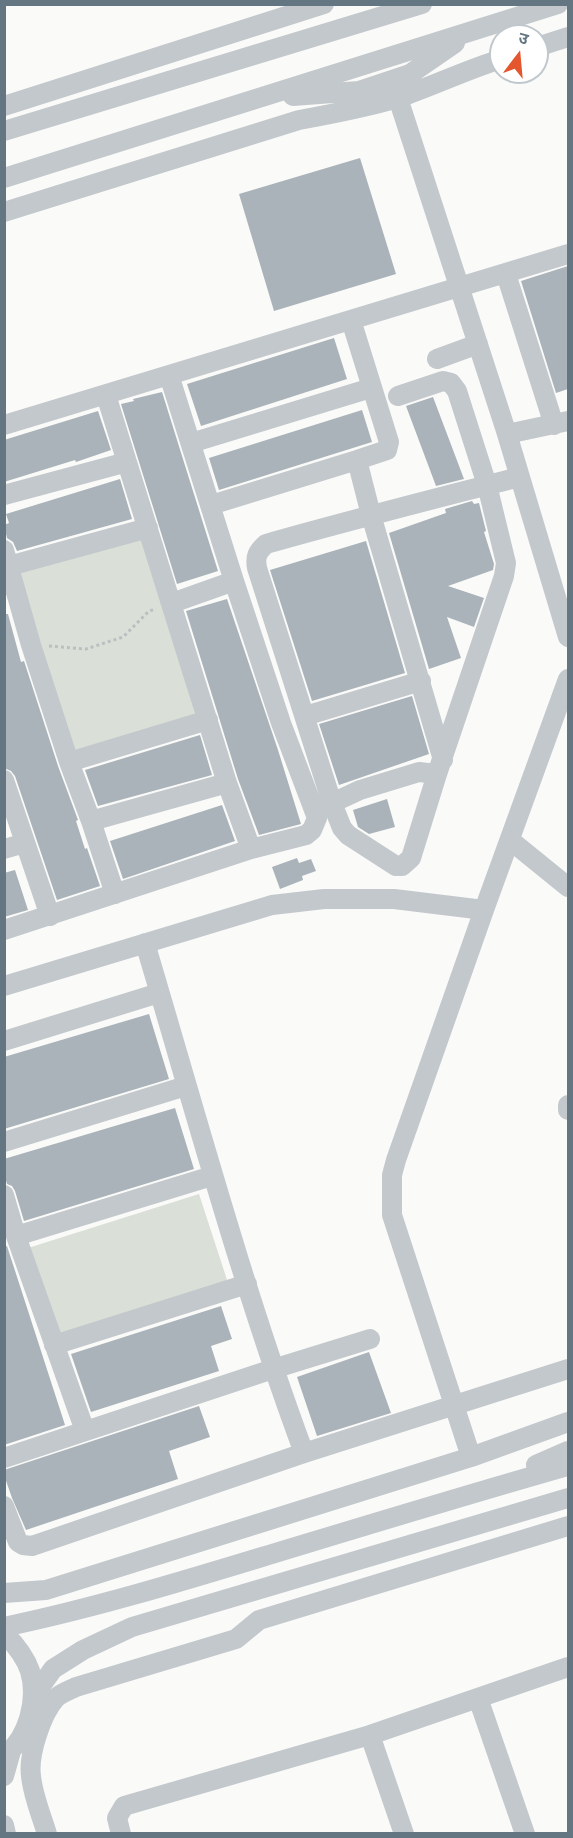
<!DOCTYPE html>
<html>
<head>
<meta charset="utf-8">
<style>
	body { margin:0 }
	#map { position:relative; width:573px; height:1838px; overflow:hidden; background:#fafaf8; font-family:"Alegreya Sans","Noto Sans Devanagari",sans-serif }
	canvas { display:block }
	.frame { position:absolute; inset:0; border:6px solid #657683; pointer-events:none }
	.north { position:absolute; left:489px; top:24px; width:60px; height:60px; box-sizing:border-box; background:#fff; border:2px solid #c1c8cd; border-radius:50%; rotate:16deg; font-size:16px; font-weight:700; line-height:24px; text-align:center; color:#657683 }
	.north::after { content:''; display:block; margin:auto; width:21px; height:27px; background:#e4572e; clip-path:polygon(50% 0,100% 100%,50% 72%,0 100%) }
</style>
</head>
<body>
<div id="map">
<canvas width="573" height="1838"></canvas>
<div class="frame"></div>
<div class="north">उ</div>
</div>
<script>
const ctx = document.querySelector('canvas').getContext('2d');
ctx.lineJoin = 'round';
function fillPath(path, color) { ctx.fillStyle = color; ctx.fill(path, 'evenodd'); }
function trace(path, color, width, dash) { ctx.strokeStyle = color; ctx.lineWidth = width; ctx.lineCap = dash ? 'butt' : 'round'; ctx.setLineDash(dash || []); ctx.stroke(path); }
fillPath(new Path2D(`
	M142,535l55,186 -125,36 -55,-185z
	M199,1194l30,92 -172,53 -29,-91z`), '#dadfd7');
fillPath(new Path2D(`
	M360,158l36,116 -122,37 -35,-117z
	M568,266v123l-12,4 -35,-112z
	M334,338l13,41 -146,47 -14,-42z
	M162,392l56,179 -41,13 -56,-180 13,-3 -1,-2z
	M433,397l31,82 -28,7 -30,-80z
	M362,410l10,32 -153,48 -10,-32z
	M98,411l13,39 -35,12 -1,-2 -71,22v-42z
	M120,479l12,40 -115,32 -4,-9 -6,-4 -3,-13 5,-2 -3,-9z
	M472,501l2,3 5,-1 7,28 -2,1 10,32 -1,6 -45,16 36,12 -10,29 -27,-10 14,41 -32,11 -40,-136 57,-20 -1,-4z
	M366,541l39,132 -93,28 -42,-131z
	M227,599l51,151 23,74 -42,11 -21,-56 -52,-168z
	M4,614h4l13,48 3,-1 34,105 20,54 -2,1 9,28 2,-1 13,38 -43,14 -42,-124 -4,-5 -7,-3z
	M412,696l17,58 -90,31 -20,-61z
	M200,735l12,40 -114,31 -13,-36z
	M387,799l8,28 -26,7 -11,-7 -5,-17z
	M222,805l13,36 -112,38 -13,-38z
	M297,858l2,5 12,-4 5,12 -14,5 1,4 -23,9 -8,-22z
	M15,870l13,40 -24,7v-44z
	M149,1014l20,65 -165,50v-72z
	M175,1108l19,61 -170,52 -9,-30 -3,-5 -5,-2 -3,-10v-15z
	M7,1246l58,179 -61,20v-198z
	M221,1306l11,33 -21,7 8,25 -128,41 -20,-58z
	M369,1352l22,61 -74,23 -20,-59z
	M199,1406l11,31 -41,14 9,28 -152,51 -14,-32 -8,-23v-5z`), '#aab3b9');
trace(new Path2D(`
	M49,646l37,3 37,-12 26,-26 7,-2`), '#bbbfc2', 3, [3, 3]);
trace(new Path2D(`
	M537,47l31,-10
	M293,96l66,-5 51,-17 45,-31
	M398,98l109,336 61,-13
	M4,106l320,-102
	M4,131l418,-127
	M4,178l554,-174
	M4,212l295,-92c33,-6 66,-12 99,-22 35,-12 68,-28 103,-39
	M506,274l48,151
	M437,359l41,-15
	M106,395l121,388 24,66
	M398,396l45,-15 8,2 6,8 30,94 19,78 -2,13 -67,198 -26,84 -9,8h-6l-48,-31 -6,-7 -10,-25 -75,-235c-2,-11 0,-16 9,-24 84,-24 168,-45 253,-67
	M4,425l564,-171
	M507,434l61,203
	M191,443l180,-55
	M357,460l14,55 72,245
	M4,495l123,-33
	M211,505l146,-45 30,-10 2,-8 -38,-122
	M4,550l27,95 38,117 22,59 24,73
	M9,566l139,-38
	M172,603l62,-22
	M305,716l116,-35
	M69,762l139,-42
	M4,780l46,136
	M332,803l28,-13 59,-18 18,2
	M91,821l136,-38
	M510,840l58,47
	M4,849l21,-6
	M4,930l247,-81 55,-14 6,-5 5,-12 -36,-95 -47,-142 -65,-206
	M145,943c51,171 97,343 159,510
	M4,986l268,-81 52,-6h70l90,11
	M4,1041l155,-48
	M568,1105v5
	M4,1142l182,-56
	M4,1195l12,41 69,195
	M16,1236l196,-60
	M54,1345l193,-61
	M471,1457l-79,-242v-40l4,-15 88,-250 84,-231
	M4,1458l269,-89 97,-30
	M536,1465l32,-14
	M4,1506l14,36 5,3 9,1 272,-93 264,-84
	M4,1593l42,-3 425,-133 97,-35
	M4,1627c91,-19 179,-46 268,-73 99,-30 197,-60 296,-88
	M4,1633c11,11 21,23 26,38 8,28 -1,67 -26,85
	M33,1697l20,-28 30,-19 49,-23 436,-129
	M478,1698l47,136
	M370,1735l34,99
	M4,1776l7,-25
	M4,1825l2,9
	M47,1834c-6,-20 -14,-38 -16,-58 -3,-22 11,-63 25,-78 5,-5 14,-8 20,-11l160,-48 23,-19 309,-94
	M121,1834l-4,-16 7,-12 246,-71 198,-68`), '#c3c8cc', 20);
</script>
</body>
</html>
